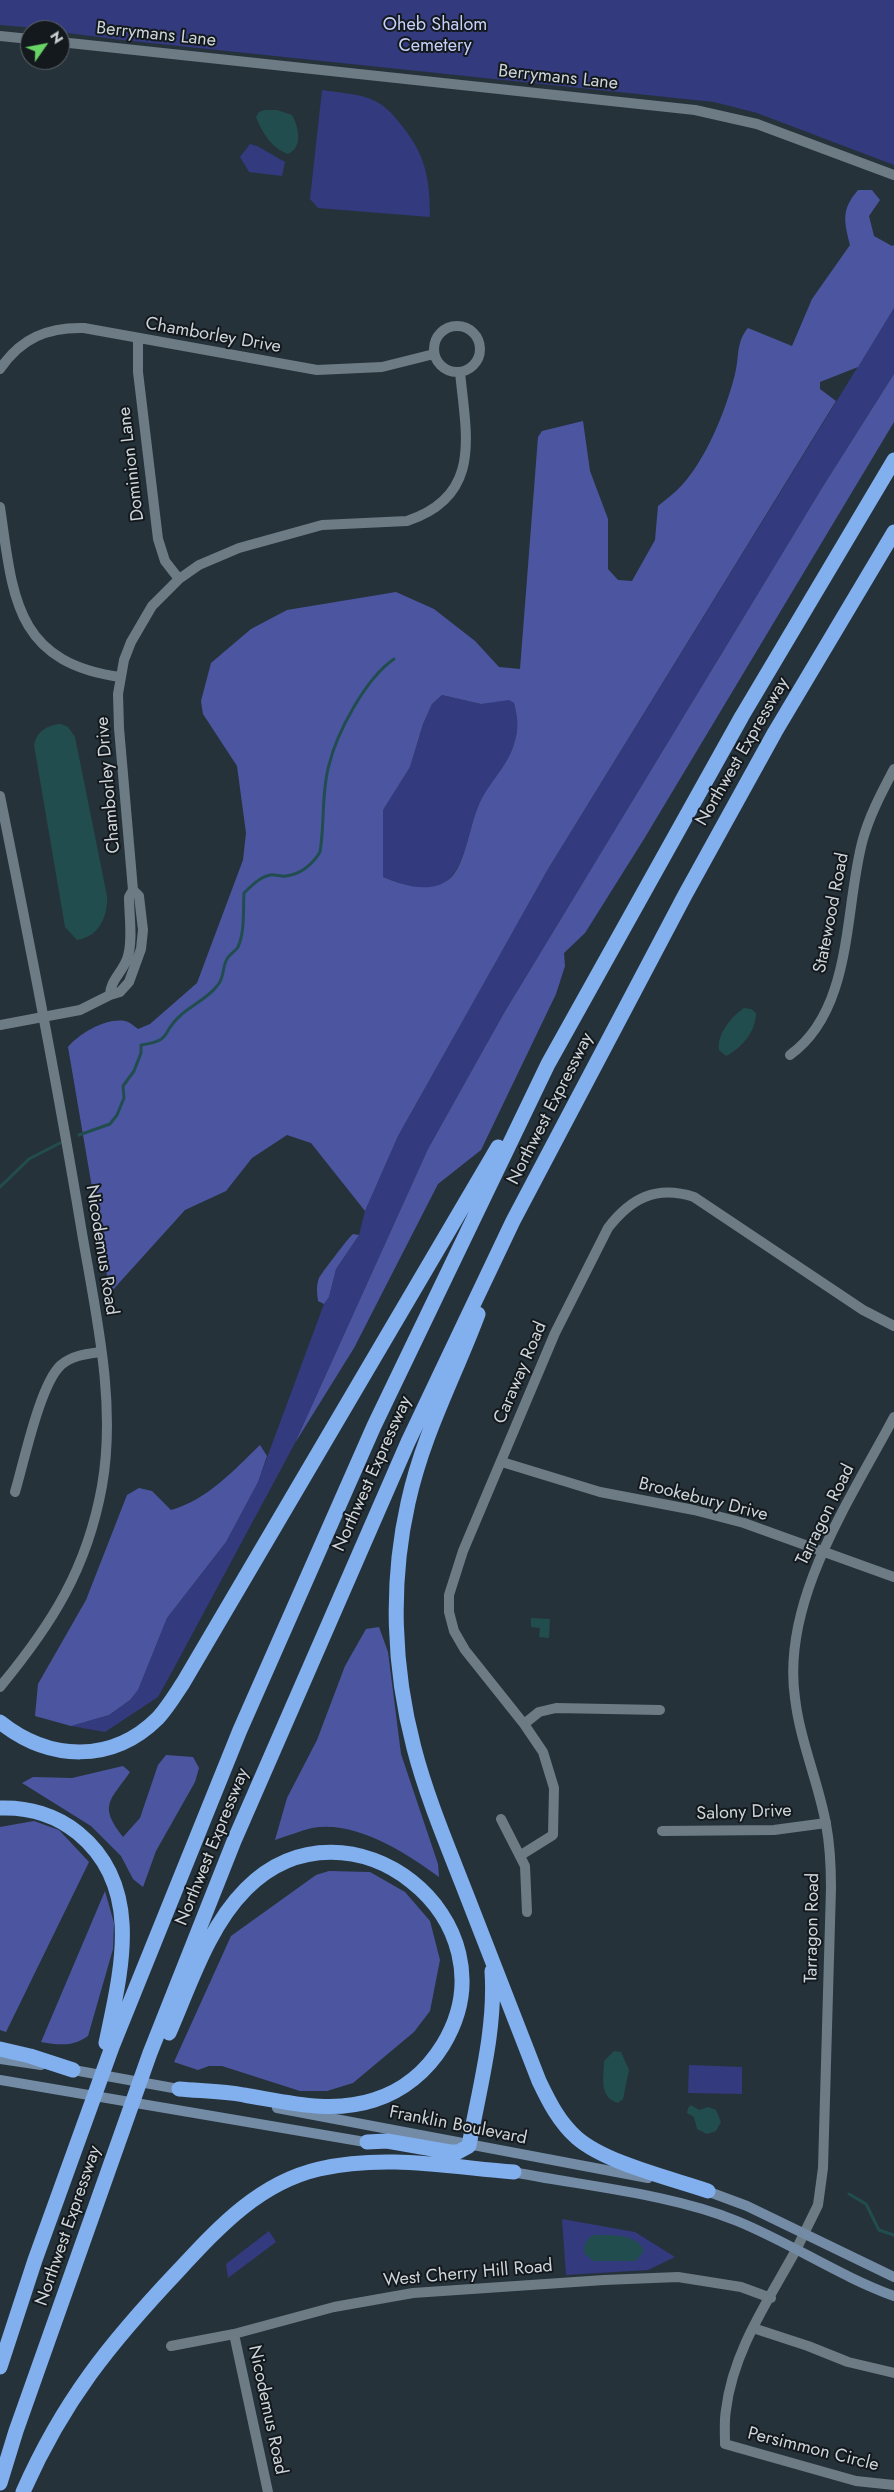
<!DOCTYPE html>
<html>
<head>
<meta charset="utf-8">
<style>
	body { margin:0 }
	#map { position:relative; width:894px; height:2492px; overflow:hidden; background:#26323a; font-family:Jost,sans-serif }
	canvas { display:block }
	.north { position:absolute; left:20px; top:20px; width:50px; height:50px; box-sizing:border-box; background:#14191d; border:1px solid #5e6469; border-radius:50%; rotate:57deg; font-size:14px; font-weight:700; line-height:20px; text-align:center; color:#cdd5da }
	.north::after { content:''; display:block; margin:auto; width:18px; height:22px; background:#68d465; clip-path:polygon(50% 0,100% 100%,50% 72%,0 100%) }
</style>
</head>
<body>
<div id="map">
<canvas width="894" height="2492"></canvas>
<div class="north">N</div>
</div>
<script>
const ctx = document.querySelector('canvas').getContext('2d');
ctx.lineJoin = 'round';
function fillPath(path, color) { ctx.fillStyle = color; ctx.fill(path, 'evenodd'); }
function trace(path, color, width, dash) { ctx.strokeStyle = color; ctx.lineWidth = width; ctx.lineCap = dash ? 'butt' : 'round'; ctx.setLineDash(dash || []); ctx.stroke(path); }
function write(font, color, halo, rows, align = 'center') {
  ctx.font = font + ' Jost,sans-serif'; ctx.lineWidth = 4; ctx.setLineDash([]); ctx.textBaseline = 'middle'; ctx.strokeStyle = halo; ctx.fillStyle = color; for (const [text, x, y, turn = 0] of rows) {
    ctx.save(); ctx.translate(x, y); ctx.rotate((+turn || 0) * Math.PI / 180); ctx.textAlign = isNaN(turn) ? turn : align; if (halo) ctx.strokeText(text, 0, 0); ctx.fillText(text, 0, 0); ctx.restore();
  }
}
fillPath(new Path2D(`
	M0,0h894v165l-137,-52 -43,-11 -592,-62 -62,-8v-2l-60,-5z
	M322,90c17,3 37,3 53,11 10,5 17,12 23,20 27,31 32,56 32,96l-112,-9 -8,-9z
	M250,144l7,2 28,16 -3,14 -33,-4 -9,-15z
	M894,308v66l-72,114 -318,525 -76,136 -133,294 -121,225 -16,29 -53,35 -34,-6 38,-11 21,-15 8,-10 29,-72 59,-76 32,-60 66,-178 5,-7 7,-28 23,-34 6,-24 33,-75 150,-267z
	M442,695l39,9 28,-5 5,4c4,16 5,26 0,41 -7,24 -26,40 -36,63 -9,21 -14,67 -36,77 -19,9 -42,0 -59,-7v-67l27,-43 13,-43 9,-20z
	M689,2065l53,2v27l-54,-1z
	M562,2219l73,13 40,25 -27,13 -82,5z
	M269,2231l7,11 -48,36 -2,-14z`), '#333a7e');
fillPath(new Path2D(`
	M858,190h14l8,10 -11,16 5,20 18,10 2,-1v63l-36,59 -38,15v7l16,12 -288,468 -150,267 -33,75 -54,-68 -24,-8 -35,23 -26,33 -41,19 -75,83 -42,-246c12,-14 38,-29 57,-26 5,1 9,5 13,8l12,-5 47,-41 46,-123 3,-27 -9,-67 -34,-52 -2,-13 10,-38 40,-34 36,-19 109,-18 38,17 41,32 24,26 21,2 18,-232 4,-6 41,-10 7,50 18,48v50l10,11 14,1 23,-41 3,-34c8,-7 17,-13 24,-21 24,-26 43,-73 52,-107 6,-19 1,-35 14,-50l44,18 20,-47 38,-54c-6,-24 -9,-35 8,-55zM442,695l39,9 28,-4 5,3c4,16 5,26 0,41 -7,24 -27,40 -36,63 -8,18 -14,63 -30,73 -19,14 -46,5 -65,-3v-67l27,-43 13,-43 9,-20z
	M894,374v48l-250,417 -59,94 -21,20 1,13 -9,28 -75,156 -43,34 -84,164 -59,95 133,-294 76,-136 318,-525z
	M353,1234l6,1 -23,34 -7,28 -5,7 -6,-3c-1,-9 -2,-15 1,-23 2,-4 30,-41 34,-44z
	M260,1445l7,11 -9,26 -32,60 -59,76 -29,72 -8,10 -21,15 -38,11 -36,-10 3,-32 48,-84 41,-105 12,-7 13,3 19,19c36,-10 63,-40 89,-65z
	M379,1627l9,25 13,102 37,110 1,13c-34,-25 -84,-57 -127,-49 -12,3 -25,8 -37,12l12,-42 30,-58 28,-74 21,-37z
	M166,1755l27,2 6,11 -4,14 -39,69 -13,36 -10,-8 -12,-23 -30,-30 -69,-43 11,-6 39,1 51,-12 7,6c-20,29 -32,33 -7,65l17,-19 18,-53z
	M34,1821l25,9 30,32 -83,170 -6,-2v-203z
	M329,1871l41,1 35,20 25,29 10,39 -10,51 -16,21 -61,51 -26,8h-27l-78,-25h-13l-11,4 -24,-8 57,-126 85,-61z
	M105,1891l9,32 -1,26 -25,87c-16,11 -28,9 -47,6z`), '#4c56a0');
fillPath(new Path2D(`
	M264,110h13l15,5c7,13 11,32 -4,39 -17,-6 -26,-22 -32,-37l3,-5z
	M61,724l7,3 7,10 32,159c1,20 -8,41 -30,44l-12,-13 -31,-182c3,-14 13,-20 27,-21z
	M744,1008l7,1 5,4c0,18 -14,35 -30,43l-7,-6c-2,-16 12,-33 25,-42z
	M531,1618l19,1 -1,19 -10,-1 1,-9 -9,-1z
	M614,2051l7,1 8,18 -6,29 -5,4c-20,-6 -14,-26 -14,-42z
	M691,2105l8,5 9,-3 8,3 5,12 -5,9 -9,3 -10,-5 -3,-12 -7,-4 1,-5z
	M593,2235c16,0 45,-2 51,16l-8,10h-43l-9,-8c0,-8 2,-14 9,-18z`), '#224d4f');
trace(new Path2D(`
	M79,1135l31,-11 7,-9 7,-17 -1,-12 11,-15 7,-18v-8c33,-5 19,-12 40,-30 11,-10 27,-17 36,-29 7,-7 5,-16 9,-25 2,-6 9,-9 12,-14 7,-15 5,-38 6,-54 7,-7 16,-16 26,-18 5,-1 11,2 16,1 15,-2 26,-11 34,-24 5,-29 1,-59 9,-87 8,-33 37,-87 65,-106
	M0,1187l29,-28 31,-16
	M849,2194l17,10 13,26 15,5`), '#224d4f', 3);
trace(new Path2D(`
	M434 349a23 23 0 1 1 46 0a23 23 0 1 1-46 0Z
	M138,339v33l20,167 7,22 14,18
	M0,369c21,-31 48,-42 84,-41l233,42 65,-3 52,-13
	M0,507c13,89 14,155 120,170
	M110,995c0,-15 14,-24 18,-39 5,-17 1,-41 1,-59l4,-7 -14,-162 -1,-34 6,-34 7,-18 21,-36 27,-27 20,-14 40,-17 83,-23 85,-4c76,-25 59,-86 53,-149
	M0,1025l80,-15 30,-15 10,-3 9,-10 12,-33 2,-19 -4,-34 -6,-6
	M790,1055c64,-46 54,-148 73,-216 7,-25 19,-47 31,-70
	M502,1462l98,30 94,18 50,13 150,54
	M15,1492c9,-30 25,-108 46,-127 12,-10 26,-11 40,-13
	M524,1724l15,-12 17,-4 104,2
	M501,1819l24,47 2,46
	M662,1831l112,-1 52,-7
	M521,1855l32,-20 1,-47 -11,-36 -19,-28 -59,-74 -11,-19 -5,-19v-17l14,-44 92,-218 53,-105c23,-30 48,-43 86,-31l169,113 31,16
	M796,2250c-28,51 -63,101 -70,160 -2,11 -1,23 -1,34l131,37 38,4
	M753,2328l55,18 40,16 46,11
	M234,2334l34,158
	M171,2346l63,-12 100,-27 79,-14 191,-13 74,-3 63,10 30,11`), '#6d7b84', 10);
trace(new Path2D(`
	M0,36l30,3
	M60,42l635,68 62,14 137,51
	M0,796c29,143 57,286 81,431 14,84 36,174 21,259 -15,83 -50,138 -102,201
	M796,2250l22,-45 5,-37 8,-280c0,-22 -1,-43 -5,-64 -8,-43 -26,-83 -31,-126 -14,-97 55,-198 99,-281`), '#6d7b84', 10);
trace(new Path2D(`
	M0,2059l41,6
	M68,2069l116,21
	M0,2080l371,63
	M277,2108l371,70
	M508,2171c73,15 161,22 229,50 54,22 102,55 157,75
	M704,2190l43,16 147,71`), '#738ba4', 10);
trace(new Path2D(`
	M478,1314c-24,64 -55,120 -70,189 -18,80 -15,165 6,245 13,50 34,99 53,148 24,61 48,123 72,185 10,21 20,41 38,57 29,25 93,40 131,53
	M0,1722c49,39 112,42 158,-4 10,-11 17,-23 25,-35l315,-536
	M0,1808c28,-1 56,7 78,25 66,54 43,138 28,210
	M169,2033c21,-48 39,-106 77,-144 103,-103 273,31 197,156 -16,26 -40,46 -69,55 -43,14 -87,2 -130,-5 -21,-4 -43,-4 -65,-6
	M0,2049l30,7 43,14
	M367,2142l20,-1 63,11h8l11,-6c10,-57 27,-116 23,-175
	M0,2367l35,-107 77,-213 128,-317 134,-304 174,-362 194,-348 152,-256
	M0,2483l16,-52 134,-378 84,-212 174,-399 105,-221 172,-326 90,-163 119,-200
	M23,2492c40,-91 87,-149 155,-221 41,-44 81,-88 141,-102 66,-15 130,-2 195,3`), '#82afed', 15);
write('18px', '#c6d0fa', '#14191d', [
	["Oheb Shalom",435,26],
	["Cemetery",435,47]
]);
write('18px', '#cdd5da', '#14191d', [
	["Berrymans Lane",156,35,6],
	["Berrymans Lane",558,78,6],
	["Chamborley Drive",213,336,10],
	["Dominion Lane",132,464,-97],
	["Northwest Expressway",743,752,-60],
	["Chamborley Drive",109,785,-95],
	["Statewood Road",832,913,-79],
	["Northwest Expressway",551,1109,-63],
	["Nicodemus Road",101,1250,81],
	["Caraway Road",521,1373,-67],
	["Northwest Expressway",373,1474,-66],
	["Brookebury Drive",703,1500,14],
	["Tarragon Road",826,1515,-64],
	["Salony Drive",744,1813,-2],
	["Northwest Expressway",213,1847,-68],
	["Tarragon Road",813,1928,-89],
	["Franklin Boulevard",458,2126,11],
	["Northwest Expressway",69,2226,-71],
	["West Cherry Hill Road",468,2274,-5],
	["Nicodemus Road",267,2410,78],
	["Persimmon Circle",813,2450,14]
]);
</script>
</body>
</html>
